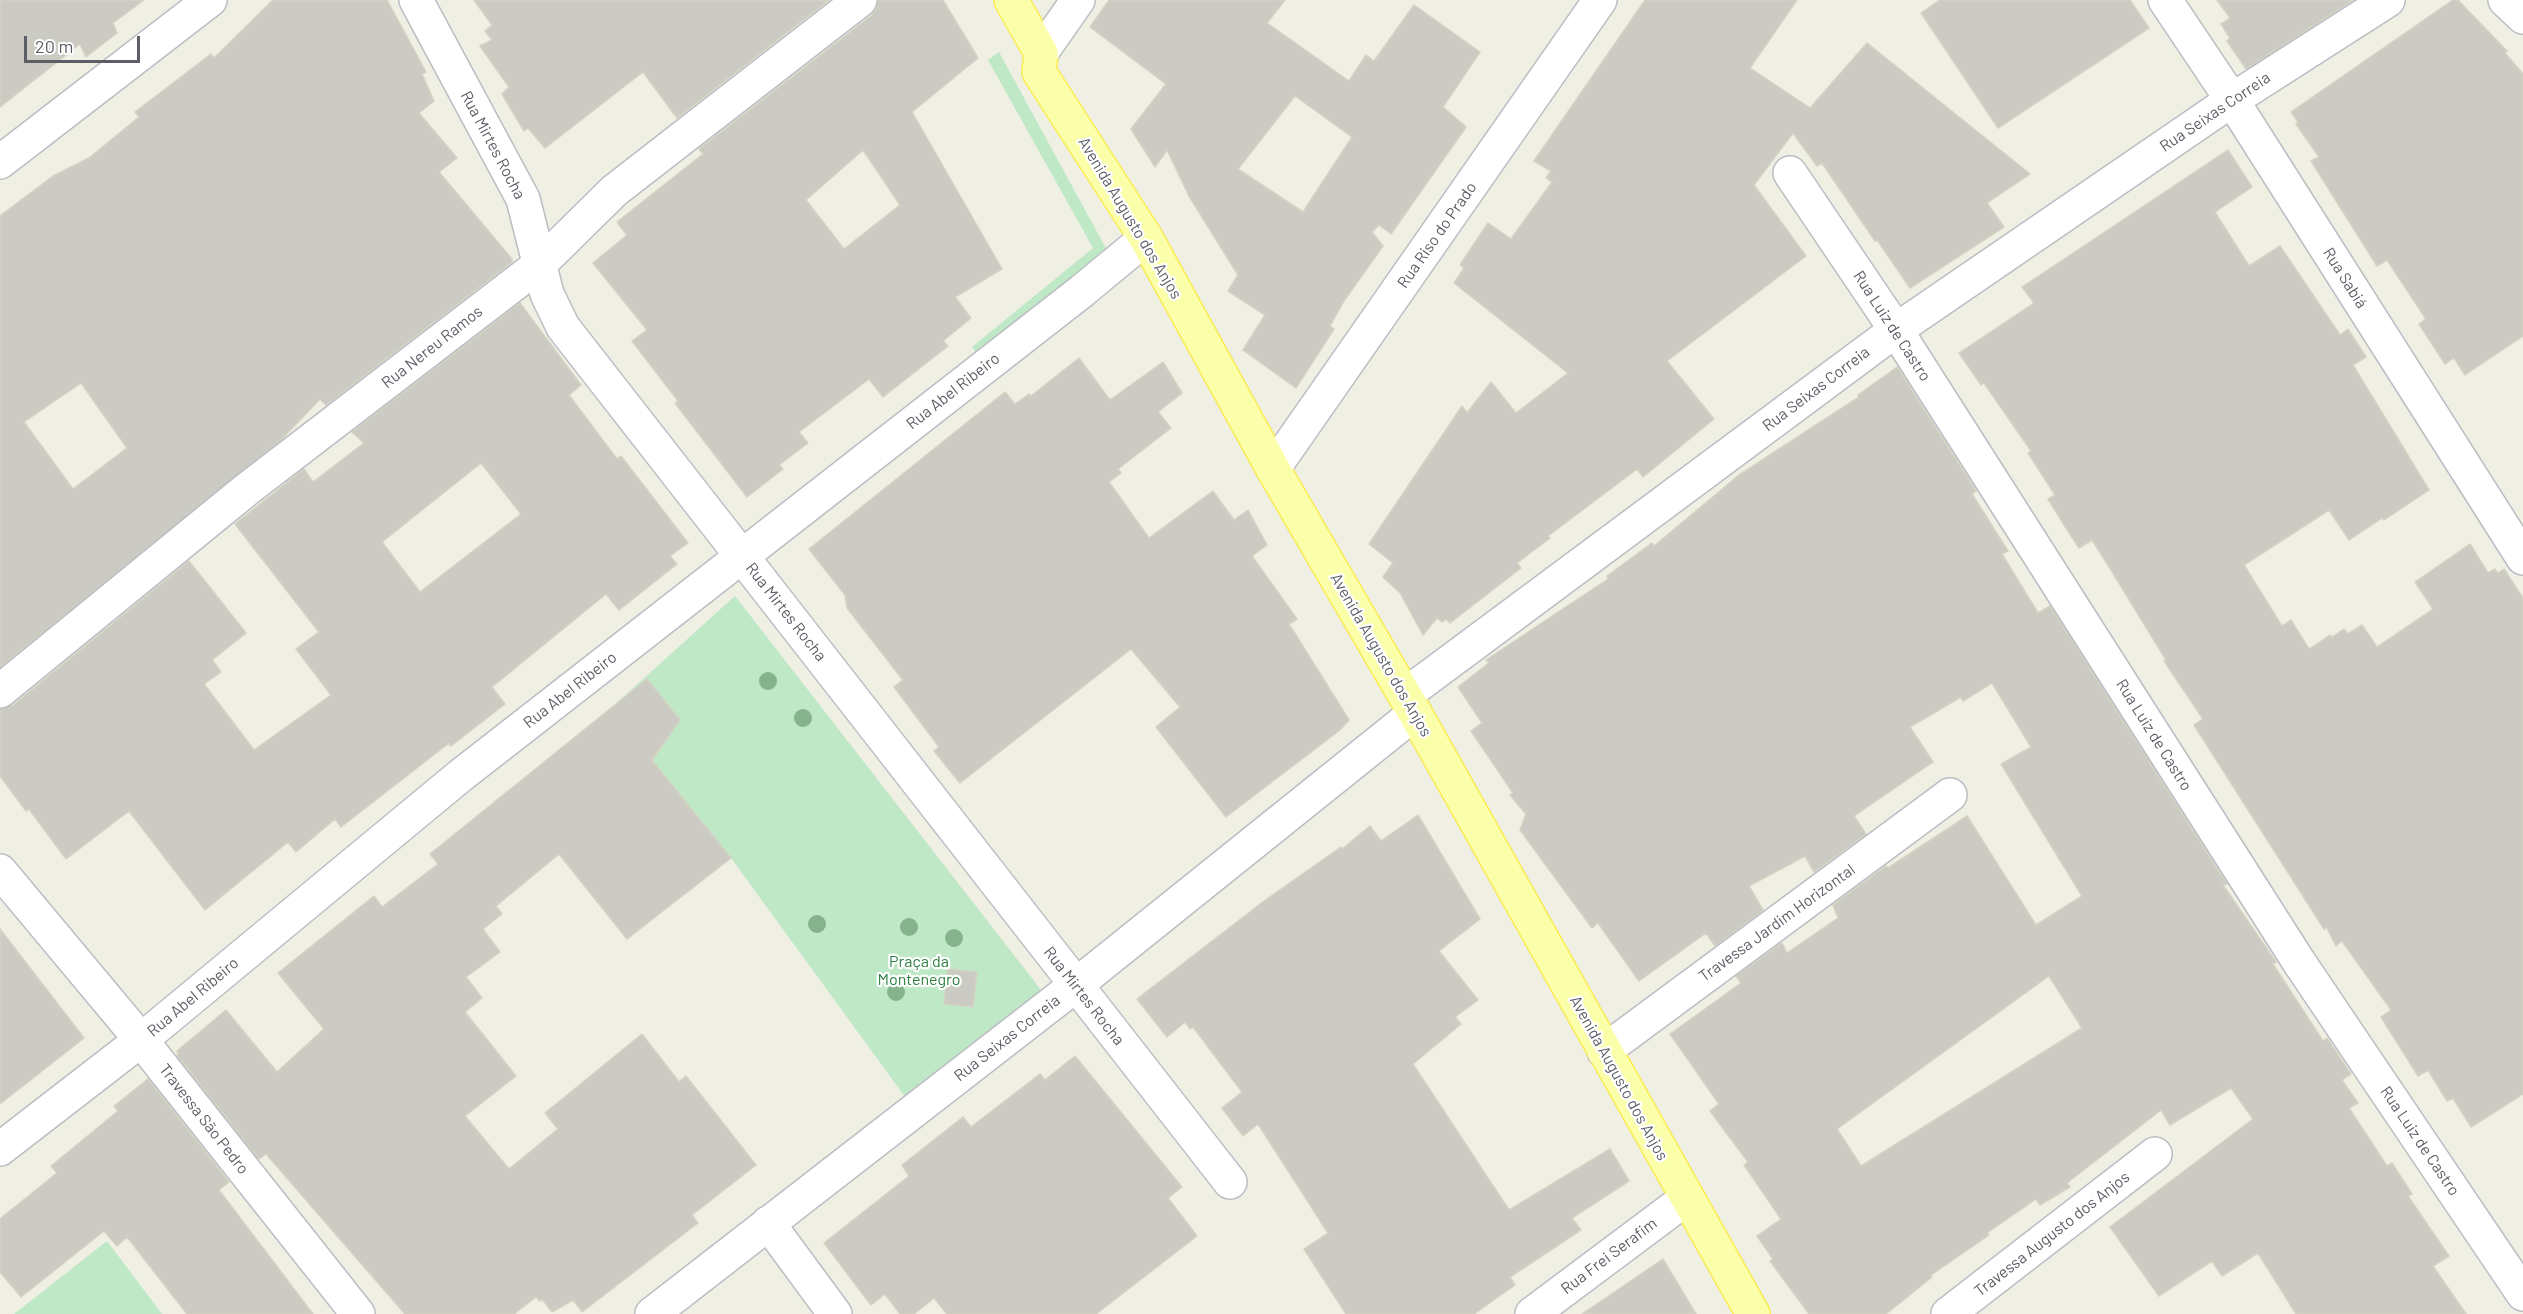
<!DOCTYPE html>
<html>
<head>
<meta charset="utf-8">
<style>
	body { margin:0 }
	#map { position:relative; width:2523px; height:1314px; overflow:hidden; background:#efefe4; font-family:Barlow,sans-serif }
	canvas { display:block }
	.scale { position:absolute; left:24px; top:36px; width:116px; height:27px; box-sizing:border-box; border:3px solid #5c5e65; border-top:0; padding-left:8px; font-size:18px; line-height:21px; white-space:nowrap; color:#5c5e65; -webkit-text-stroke:4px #fff; paint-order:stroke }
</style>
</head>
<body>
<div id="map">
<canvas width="2523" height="1314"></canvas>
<div class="scale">20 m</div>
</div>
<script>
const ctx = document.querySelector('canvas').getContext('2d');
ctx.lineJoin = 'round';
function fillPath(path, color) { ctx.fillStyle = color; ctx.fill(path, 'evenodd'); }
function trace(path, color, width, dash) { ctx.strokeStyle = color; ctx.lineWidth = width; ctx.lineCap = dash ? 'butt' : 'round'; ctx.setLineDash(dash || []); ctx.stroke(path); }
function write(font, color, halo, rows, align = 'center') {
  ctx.font = font + ' Barlow,sans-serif'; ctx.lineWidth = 4.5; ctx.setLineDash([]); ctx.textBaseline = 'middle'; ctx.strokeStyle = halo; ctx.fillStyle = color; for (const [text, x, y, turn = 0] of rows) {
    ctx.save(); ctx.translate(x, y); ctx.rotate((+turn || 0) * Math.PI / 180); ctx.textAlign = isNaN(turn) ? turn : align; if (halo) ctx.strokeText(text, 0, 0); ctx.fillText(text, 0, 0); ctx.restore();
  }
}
fillPath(new Path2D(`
	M999,52l109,200 -130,104 -6,-9 121,-99 -105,-188z
	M735,596l310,399 -137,106 -177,-243 -120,-150z
	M107,1241l55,73h-148z`), '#bfe8c7');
const building = new Path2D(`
	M0,0h144l-31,23 4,10 -31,24 -6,-13 -80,63z
	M273,0h114l39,72 -4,2 12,27 -15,12 38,45 -18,14 73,87v3l-186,143 -6,-6 -39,41 -281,227v-451l53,-40 36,-18 50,-41 -4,-5 76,-58 3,4zM81,383l46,65 -54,41 -49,-67z
	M474,0h355l-152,118 -34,-46 -98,76 -17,-20 -4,3 -22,-37 7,-7 -29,-41 12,-6 -7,-9 7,-6z
	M878,0h65l35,58 -66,54 90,157 -47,28 16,21 -28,23 5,5 -65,51 -14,-18 -70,53 9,11 -29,22 4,4 -36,28 -72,-94 3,-2 -46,-60 15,-11 -54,-67 34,-28 -10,-13 86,-68 -4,-5 173,-134 5,-7zM863,150l37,55 -56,44 -38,-49z
	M1109,0h176l-18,23 82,58 17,-26 8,6 40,-56 66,47 -37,55 23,20 -75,107 -12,-9 -7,7 11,14 -39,55 -14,25 4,3 -38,59 -53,-38 22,-35 -37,-24 10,-16 -49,-79 -22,-46 -12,17 -24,-38 35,-45 -76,-57zM1295,96l57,41 -49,75 -65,-43z
	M1645,0h152l-47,68 60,40 57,-65 163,131 -43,29 17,24 -94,61 -33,-48 -2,1 -53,-78 -5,3 -24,-33 -39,52 52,71 -139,105 47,58 -71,58 -6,-8 -89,67 2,2 -33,25 4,5 -71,55 -4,-4 -4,3 -5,-4 -14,17 -23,-42 -17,-16 10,-14 -24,-19 93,-138 5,7 24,-31 25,31 52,-40 -114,-90 10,-15 -4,-3 28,-42 23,16 41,-57 -6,-4 5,-7 -17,-10z
	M1940,0h190l19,28 -151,100 -77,-115z
	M2217,0h136l-107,69 -19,-28 3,-3 -9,-14 9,-6z
	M2453,0h5l49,51 -2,2 18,21v262l-58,39 -11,-17 -9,6 -26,-40 7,-5 -39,-59 -10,6 -66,-105 8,-4 -23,-33 2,-2 -7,-10z
	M2228,150l24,37 -37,25 34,54 31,-20 60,89 8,-6 18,28 -13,8 76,125 -45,30 -2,-2 -33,22 -20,-30 -85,55 38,61 9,-6 18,29 21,-14 2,2 12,-8 4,5 14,-9 15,22 56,-38 -18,-27 55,-38 18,29 7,-4 3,4 6,-4 19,29v496l-52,33 -18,-29 -6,3 -19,-31 -10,6 -37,-59 10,-7 -49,-69 -6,5 -9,-18 -3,1 -130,-204 9,-6 -39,-58 2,-1 -55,-90 -19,-30 -13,8 -8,-12 -23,-37 7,-4 -27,-42 3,-2 -47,-68 -3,2 -22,-32 75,-50 -12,-16z
	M520,303l61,82 -12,10 48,64 4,-3 67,87 -18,13 7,8 -58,46 -13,-16 -114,93 13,17 -54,42 -2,-3 -108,84 -6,-8 -39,33 -8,-10 -83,68 -76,-99 -63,48 -37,-50 -3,2 -26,-35v-67l12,-3 177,-145 57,72 -34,27 9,12 -17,12 50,66 77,-55 -35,-46 23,-17 -84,-108 69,-55 9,13 51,-39 -12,-11zM481,463l40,51 -101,78 -38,-50z
	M1079,358l31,42 53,-38 19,31 -24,19 13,16 -53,41 3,4 -12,9 40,56 64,-47 21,29 14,-10 19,35 -15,11 45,63 -8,5 60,96 -9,10 -114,87 -70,-90 24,-20 -49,-58 -171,134 -26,-32 5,-4 -45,-60 9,-7 -56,-72 -2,-13 -36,-46 196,-157 10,12 14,-10 2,2z
	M1897,367l79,124 -4,3 36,57 -6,3 36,59 12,-7 171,269 6,9 -4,1 53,77 -3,2 50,77 4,-3 24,36 -9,6 16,23 -9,5 38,58 5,-3 20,31 -4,2 41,60 -16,10 33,48h-170l-38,-61 -36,23 -10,-15 -53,35 -49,-69 143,-108 -22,-31 -61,37 -9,-15 -94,73 3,4 -30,18 -4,-6 -49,34 2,2 -58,40 1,2 -46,37h-77l-39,-53 3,-2 -16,-23 24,-17 -37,-54 4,-3 -38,-51 9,-7 -49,-70 71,-51 -5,-7 46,-33 5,10 51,-35 -5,-13 53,-39 2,2 79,-52 69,109 46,-29 -81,-132 30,-17 -39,-64 -29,18 -2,-4 -51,30 23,35 -79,54 12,18 -52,38 -9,-16 -56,30 14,24 -48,36 -9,-13 -67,48 -41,-58 -6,5 -72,-98 6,-16 -16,-19 3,-2 -42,-62 11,-8 -24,-36 31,-24 -3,-3 122,-81 -1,-3 45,-33 2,3 85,-71 120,-78 -1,-2zM2049,976l33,52 -221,138 -24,-37z
	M647,679l33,41 -28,40 79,98 -104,81 -68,-85 -63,52 6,8 -19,15 17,23 -34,25 16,21 -17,14 51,64 -51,40 44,53 49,-40 -13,-16 97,-79 37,48 7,-6 70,89 -64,50 6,8 -116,89 -9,-12 -21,12 -10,-13 -2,2 -4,-4 -22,17h-109l-139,-160 -7,5 -82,-104 2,-1 -2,-3 49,-41 51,62 47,-43 -46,-56 96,-77 8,11 56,-43 -8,-10z
	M1418,815l62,104 -41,32 39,49 -23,17 6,7 -48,40 96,146 101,-61 19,32 -57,37 9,12 -71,47 5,8 -41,29h-128l-42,-65 24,-16 -70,-109 -15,12 -21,-28 20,-16 -49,-65 -3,2 -5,-7 -18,15 -30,-38 127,-98 77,-54 1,2 28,-23 11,15z
	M0,929l84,109 -84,66z
	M948,969l29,3 -4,35 -29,-3z
	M1075,1056l107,131 -14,11 29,38 -101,78h-149l-13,-16 -20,16h-14l-15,-20 -14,11 -47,-62 85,-67 -7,-11 61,-48 8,10 69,-53 5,6z
	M148,1079l81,103 -10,8 94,124h-126l-60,-77 -10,9 -13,-15 -83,66 -21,-25v-53l57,-46 -6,-7 67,-55 -4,-5z
	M1663,1259l33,55h-114z`);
fillPath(building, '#cccbc3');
trace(building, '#d4d2c2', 1.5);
const minor = new Path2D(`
	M416,0l107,199 24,95 16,33 667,855
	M2165,0l67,100 291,458
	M2505,0l18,17
	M1041,53l37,-53
	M0,162l210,-162
	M1790,173l106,157 403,632 224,332
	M1273,469l327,-469
	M0,691l246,-201 293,-225 75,-74 246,-191
	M1405,695l491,-365 336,-230 156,-100
	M0,871l141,169 217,274
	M1604,1051l346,-256
	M0,1149l141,-109 319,-264 622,-485 64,-53
	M768,1223l67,91
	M652,1314l424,-329 339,-272
	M1532,1314l155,-116
	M1948,1314l207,-160`);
const major = new Path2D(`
	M1011,0l30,53 -2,19 107,166 127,231 142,244 338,601`);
trace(minor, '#bcbdc3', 36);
trace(major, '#f9ec53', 36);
trace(minor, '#fff', 33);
trace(major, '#fcffa9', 33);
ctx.fillStyle = '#85b38b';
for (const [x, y] of [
	[768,681],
	[803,718],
	[817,924],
	[909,927],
	[954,938],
	[896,992]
]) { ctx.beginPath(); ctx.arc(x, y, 9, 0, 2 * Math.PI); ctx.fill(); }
write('16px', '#5c5e65', '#fff', [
	["Rua Seixas Correia",2215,112,-34],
	["Rua Mirtes Rocha",493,145,62],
	["Avenida Augusto dos Anjos",1130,218,59],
	["Rua Riso do Prado",1437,235,-55],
	["Rua Sabiá",2345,278,58],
	["Rua Luiz de Castro",1892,326,57],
	["Rua Nereu Ramos",432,347,-38],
	["Rua Seixas Correia",1816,389,-37],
	["Rua Abel Ribeiro",953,391,-38],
	["Rua Mirtes Rocha",786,612,52],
	["Avenida Augusto dos Anjos",1381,655,60],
	["Rua Abel Ribeiro",570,690,-38],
	["Rua Luiz de Castro",2154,735,58],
	["Travessa Jardim Horizontal",1777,923,-36],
	["Rua Mirtes Rocha",1084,996,52],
	["Rua Abel Ribeiro",193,997,-40],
	["Rua Seixas Correia",1007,1038,-38],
	["Avenida Augusto dos Anjos",1619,1078,61],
	["Travessa São Pedro",204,1119,52],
	["Rua Luiz de Castro",2420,1141,56],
	["Travessa Augusto dos Anjos",2052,1234,-38],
	["Rua Frei Serafim",1609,1256,-37]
]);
write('16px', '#2f8243', '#fff', [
	["Praça da",919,962],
	["Montenegro",919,980]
]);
</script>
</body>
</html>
